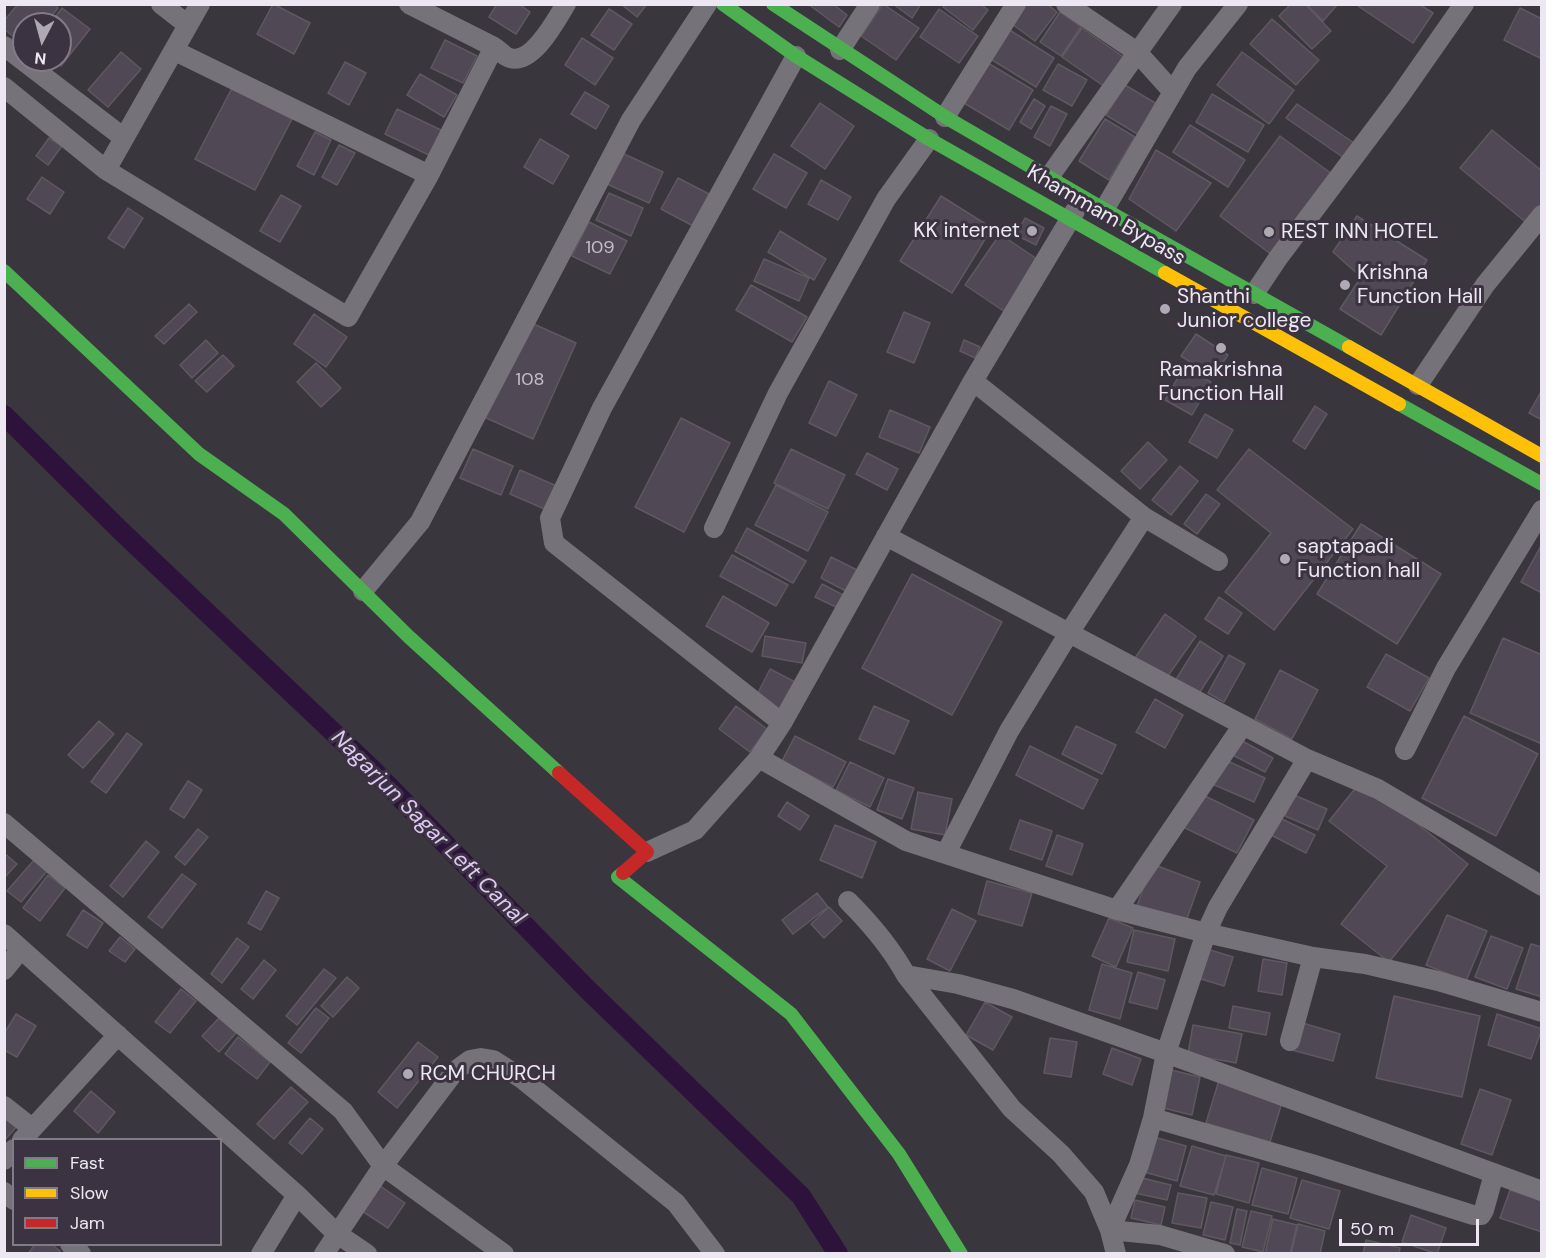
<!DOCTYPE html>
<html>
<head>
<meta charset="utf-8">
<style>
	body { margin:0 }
	#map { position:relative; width:1546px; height:1258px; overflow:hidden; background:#3a363e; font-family:"DM Sans",sans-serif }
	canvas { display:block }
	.frame { position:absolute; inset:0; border:6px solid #ece7f0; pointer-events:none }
	.legend { position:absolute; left:12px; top:1138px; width:210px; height:108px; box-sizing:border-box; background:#3b3341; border:2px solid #827b87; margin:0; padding:8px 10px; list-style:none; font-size:18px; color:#ece7f0 }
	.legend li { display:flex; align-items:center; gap:12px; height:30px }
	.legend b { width:30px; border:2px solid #827b87 }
	.north { position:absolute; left:12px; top:12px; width:60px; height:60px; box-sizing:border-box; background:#3b3341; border:2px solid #827b87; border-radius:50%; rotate:186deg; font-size:16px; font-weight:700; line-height:24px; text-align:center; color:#ece7f0 }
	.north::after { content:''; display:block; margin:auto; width:21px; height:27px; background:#aea9b2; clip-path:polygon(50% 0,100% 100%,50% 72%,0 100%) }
	.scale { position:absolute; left:1339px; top:1219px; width:140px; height:27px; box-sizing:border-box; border:3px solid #ece7f0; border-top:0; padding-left:8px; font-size:18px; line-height:21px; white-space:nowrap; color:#ece7f0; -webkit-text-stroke:4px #3b3341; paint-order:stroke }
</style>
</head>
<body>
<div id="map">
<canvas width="1546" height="1258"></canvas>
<div class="frame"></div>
<ul class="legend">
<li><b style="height:8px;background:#4caf50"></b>Fast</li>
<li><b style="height:8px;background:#ffc107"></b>Slow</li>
<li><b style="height:8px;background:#c62828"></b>Jam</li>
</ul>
<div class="north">N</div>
<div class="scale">50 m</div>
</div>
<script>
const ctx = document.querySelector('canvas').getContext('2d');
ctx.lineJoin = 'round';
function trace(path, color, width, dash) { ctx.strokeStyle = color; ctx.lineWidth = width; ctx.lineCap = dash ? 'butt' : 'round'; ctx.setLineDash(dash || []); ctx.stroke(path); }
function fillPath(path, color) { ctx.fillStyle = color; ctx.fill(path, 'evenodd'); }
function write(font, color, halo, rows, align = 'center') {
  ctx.font = font + ' "DM Sans",sans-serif'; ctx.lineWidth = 6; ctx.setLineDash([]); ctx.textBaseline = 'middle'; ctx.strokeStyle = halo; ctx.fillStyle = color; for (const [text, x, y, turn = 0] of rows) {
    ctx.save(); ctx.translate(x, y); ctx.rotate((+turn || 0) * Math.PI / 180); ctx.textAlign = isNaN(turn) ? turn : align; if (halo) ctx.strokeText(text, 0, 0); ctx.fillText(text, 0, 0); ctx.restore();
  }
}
trace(new Path2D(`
	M4,415l117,116 251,238 215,220 214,207 37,58`), '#2d133c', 20);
const building = new Path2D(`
	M18,4h36l4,4 -13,16h-21v21l-20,-16v-8z
	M273,4l37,19 -16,31 -37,-20z
	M497,4h22l11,8 -14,22 -27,-17z
	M621,4h26l-10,13z
	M808,4h25l14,11 -8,12z
	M883,4l36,24 -23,32 -35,-24z
	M893,4h28l-9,14z
	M945,4h36l7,6 -15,20 -30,-23z
	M1021,4h26l10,8 -22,29 -27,-20z
	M1291,4h14l26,27 -19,18 -33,-33z
	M1306,4h32l-15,17z
	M1355,4h64l14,9 -20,30z
	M62,8l28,21 -29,37 -9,-6h8v-36h-10z
	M1520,8l22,11v40l-38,-19z
	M609,9l23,15 -18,26 -23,-15z
	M939,9l39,27 -19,27 -39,-26z
	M1060,12l21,15 -20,29 -21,-14z
	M1272,19l47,41 -23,25 -46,-41z
	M1082,28l43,30 -20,29 -43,-30z
	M1008,29l46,29 -18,29 -47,-29z
	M582,38l31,20 -18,27 -30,-20z
	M445,40l32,16 -14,27 -32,-15z
	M121,52l20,17 -33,38 -20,-17z
	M1242,52l52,38 -25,34 -52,-39z
	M345,62l21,11 -17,32 -21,-12z
	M988,63l45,27 -24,40 -45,-27z
	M1058,64l29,16 -15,26 -29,-16z
	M420,74l37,21 -13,22 -37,-22z
	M1125,85l32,19 -18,31 -33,-20z
	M232,88l60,31 -37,71 -60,-31z
	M585,92l24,14 -13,23 -25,-15z
	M1212,94l52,31 -16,27 -52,-30z
	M1034,99l11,7 -14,23 -11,-7z
	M820,103l34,23 -29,43 -34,-23z
	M1297,104l57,39 -10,15 -58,-40z
	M1051,106l16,8 -17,32 -16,-9z
	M397,109l46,22 -12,25 -46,-22z
	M1105,119l30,18 -26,43 -30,-19z
	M1190,125l55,35 -17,27 -55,-35z
	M1492,130l50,41v38l-14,15 -68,-56z
	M315,132l16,8 -17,35 -17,-9z
	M1280,136l52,38 -60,81 -52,-39z
	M49,138l13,8 -14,19 -12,-9z
	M540,139l29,17 -16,28 -29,-17z
	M339,145l16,8 -18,32 -15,-8z
	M1156,150l55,33 -35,48 -47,-32z
	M622,153l41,19 -14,31 -42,-19z
	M774,154l33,19 -21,35 -33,-19z
	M42,177l22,15 -14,22 -23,-15z
	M678,178l35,18 -16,32 -36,-19z
	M821,180l30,17 -13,23 -30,-16z
	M609,193l34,15 -12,28 -35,-16z
	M281,195l20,11 -21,36 -20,-11z
	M941,196l51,32 -40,65 -52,-32z
	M128,208l15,10 -19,30 -16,-10z
	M1357,216l70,44 -46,75 -41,-26 21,-32 -28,-25z
	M1025,218l19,10 -8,17 -20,-10z
	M589,222l38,19 -17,33 -38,-18z
	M780,231l46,28 -12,21 -46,-28z
	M1000,234l40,27 -35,51 -40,-27z
	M764,259l45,19 -10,23 -45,-20z
	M751,285l56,32 -15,25 -56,-32z
	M189,304l8,8 -33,32 -9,-8z
	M904,312l26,11 -16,40 -27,-11z
	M314,314l33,23 -21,30 -32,-23z
	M527,321l49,22 -43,96 -49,-22z
	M1196,334l32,21 -15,22 -32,-21z
	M206,340l12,13 -26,25 -12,-13z
	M964,340l16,7 -5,11 -15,-7z
	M223,355l11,11 -27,26 -12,-11z
	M316,363l25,25 -20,19 -24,-25z
	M1184,367l27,15 -19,33 -27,-15z
	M829,381l28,14 -21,41 -27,-13z
	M1542,390v30l-13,-7z
	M1315,406l12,8 -22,35 -12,-8z
	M890,410l40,17 -11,26 -40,-16z
	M1205,414l28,16 -16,28 -28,-16z
	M681,418l49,25 -46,89 -49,-25z
	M1148,442l19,18 -27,29 -19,-18z
	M473,449l40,17 -12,29 -41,-17z
	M791,449l54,26 -17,34 -54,-26z
	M1249,449l104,80 -79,101 -49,-38 46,-59 -54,-43z
	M867,453l31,16 -11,21 -31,-16z
	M1180,466l18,15 -27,34 -19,-15z
	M520,470l39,17 -10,24 -39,-17z
	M776,485l52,27 -20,39 -53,-26z
	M1206,494l14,10 -23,30 -13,-10z
	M1361,524l80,50 -44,70 -80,-50z
	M747,528l59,33 -13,22 -58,-32z
	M1542,544v49l-21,-11z
	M732,555l56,30 -12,21 -56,-30z
	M831,557l26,13 -11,21 -25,-13z
	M912,574l90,48 -50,93 -90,-47z
	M822,584l23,12 -7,12 -23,-11z
	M723,596l46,27 -17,29 -46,-26z
	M1219,597l23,16 -14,21 -23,-15z
	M1165,614l31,22 -31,44 -30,-22z
	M765,636l41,7 -4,20 -40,-7z
	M1503,638l39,17v89l-72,-31z
	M1200,641l23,15 -25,39 -23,-14z
	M1386,654l43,24 -19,33 -43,-24z
	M1229,655l16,9 -21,38 -16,-9z
	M770,669l27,14 -14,29 -28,-13z
	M1280,670l38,20 -26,49 -37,-20z
	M1155,699l28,16 -18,33 -29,-16z
	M736,706l31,23 -17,23 -31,-23z
	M874,706l35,15 -15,33 -35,-15z
	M1464,716l74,38 -42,82 -74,-38z
	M99,721l15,13 -31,34 -15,-13z
	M1076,726l40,19 -14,29 -40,-20z
	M127,733l15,11 -36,49 -15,-11z
	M795,736l51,26 -13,25 -51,-26z
	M1237,738l36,20 -8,14 -36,-19z
	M1030,746l68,34 -15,29 -67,-34z
	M1223,759l42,19 -11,24 -42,-18z
	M850,762l34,16 -14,29 -34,-17z
	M888,779l26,9 -12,31 -25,-9z
	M1362,780l106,84 -79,98 -48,-38 46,-58 -58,-45z
	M188,781l14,9 -18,28 -14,-9z
	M918,792l34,7 -7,36 -34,-6z
	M1199,793l55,27 -17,33 -54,-26z
	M1294,795l33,14 -9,21 -33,-14z
	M787,802l22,14 -9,14 -22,-14z
	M1280,818l35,17 -9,18 -35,-18z
	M1020,820l32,11 -10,29 -32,-11z
	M835,825l41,17 -14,36 -42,-18z
	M198,829l10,8 -23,28 -10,-8z
	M1057,835l26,9 -11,31 -26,-9z
	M146,841l13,11 -36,45 -13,-11z
	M4,853l13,11 -13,14z
	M35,859l13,11 -27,32 -14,-11z
	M1152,864l48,18 -15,42 -48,-18z
	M182,874l14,10 -34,44 -14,-11z
	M48,875l17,13 -25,33 -17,-13z
	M987,881l45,12 -10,33 -44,-12z
	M266,891l13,7 -18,32 -13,-7z
	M817,893l11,14 -35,27 -11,-14z
	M829,907l13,14 -18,17 -13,-14z
	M952,909l24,12 -26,50 -23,-12z
	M83,910l20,13 -16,25 -20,-13z
	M1447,915l40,16 -21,50 -40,-16z
	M1109,918l24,10 -17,39 -24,-11z
	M1134,930l41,9 -7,32 -41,-9z
	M1491,936l32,12 -16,41 -32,-12z
	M120,937l15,12 -10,13 -16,-11z
	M237,938l12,9 -27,36 -11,-9z
	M1531,944l11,3v50l-26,-8z
	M1207,949l26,8 -9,29 -26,-8z
	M1263,959l24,4 -5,32 -24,-4z
	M264,960l12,10 -23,29 -12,-10z
	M1102,964l30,9 -12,46 -31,-9z
	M324,969l12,9 -39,47 -11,-9z
	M1138,972l27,8 -8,29 -28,-7z
	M347,977l12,11 -26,29 -12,-11z
	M181,989l15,12 -26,32 -15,-11z
	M1394,996l86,20 -18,81 -86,-19z
	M985,1002l27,15 -19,33 -27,-15z
	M1233,1006l37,7 -4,22 -37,-7z
	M316,1008l13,10 -28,35 -13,-10z
	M16,1014l20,12 -19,31 -13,-7v-16z
	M1497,1014l45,15 -11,30 -43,-14z
	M219,1018l17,15 -17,19 -17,-16z
	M1299,1022l41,12 -7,27 -41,-11z
	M1193,1025l49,9 -6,29 -48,-9z
	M238,1037l32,25 -13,17 -32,-25z
	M1050,1038l27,4 -6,35 -27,-4z
	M418,1042l20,15 -41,51 -19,-16z
	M1112,1048l29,11 -9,26 -29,-11z
	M1167,1069l33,8 -8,38 -33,-8z
	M1219,1080l64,19 -13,43 -64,-19z
	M291,1087l17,15 -34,37 -17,-15z
	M1480,1089l31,11 -19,55 -31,-11z
	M91,1091l24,21 -17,21 -24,-22z
	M4,1114l14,11 -14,16z
	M310,1118l13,11 -21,25 -13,-11z
	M1154,1137l32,9 -9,35 -33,-9z
	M1192,1146l34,10 -12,39 -34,-9z
	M1226,1155l33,8 -10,40 -33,-9z
	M1262,1168l35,10 -9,36 -36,-9z
	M1138,1177l33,8 -4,15 -32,-7z
	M1302,1180l38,11 -11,38 -39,-11z
	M373,1181l32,22 -17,25 -32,-21z
	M1510,1190l32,11v31l-42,-14z
	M1178,1193l29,5 -6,30 -29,-5z
	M1135,1200l30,7 -4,18 -30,-7z
	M1211,1202l22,5 -8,33 -22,-5z
	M1237,1209l10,2 -7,34 -10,-2z
	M1251,1211l21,5 -9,36 -21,-5z
	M1411,1215l35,13 -9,26 -35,-12z
	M1273,1219l24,6 -7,29h-25z
	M1298,1224l27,7 -5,23h-29z
	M1366,1240l34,8 -1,6h-36z
	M35,1244h16l9,7 -2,3h-30z`);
fillPath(building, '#504855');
trace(building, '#5e5960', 1.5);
trace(new Path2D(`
	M161,4l27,21
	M409,4l85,43
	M1066,4l71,48 36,40
	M4,46l120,92
	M840,50l30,-46
	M175,51l254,124
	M4,87l102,83 94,-166
	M945,117l71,-113
	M106,170l242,147 81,-142 65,-128c5,3 11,10 16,11 23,7 46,-38 56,-54
	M1049,177l123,-173
	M1104,210l83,-142 51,-64
	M1254,294l24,-36 121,-161 65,-93
	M973,381l171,136 74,44
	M1418,385l67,-100 57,-70
	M714,528l64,-135 108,-194 43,-60
	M886,536l421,223 71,30 164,97
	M363,591l57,-69 211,-402 76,-116
	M782,723l-228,-180 -4,-25 52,-110 194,-352
	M1405,750l41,-82 96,-158
	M759,758l147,83 211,69 126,-185
	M1307,759l-89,148 -12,26 -40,120 376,138
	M4,823l339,288 40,55 121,88
	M647,852l48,-22 64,-72 23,-35 191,-342 102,-170
	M946,853l63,-122 60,-98 75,-116
	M848,901c23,23 42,45 58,74l106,134 49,45 33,38 16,38 29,-65 14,-47 13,-65 -153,-54 -55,-15 -52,-9
	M1117,910l89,23 107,24 52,7 73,17 104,31
	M4,934l293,261 39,38 31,21
	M4,970l17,-21
	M1290,1041l23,-84
	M4,1106l28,22
	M1153,1118l159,46 161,51h8l3,-5 10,-36
	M22,1140l96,-105
	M4,1160l10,-11
	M4,1192l10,8
	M70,1244l11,10
	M261,1254l36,-59
	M324,1254l59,-88 72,-95 15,-11 11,-2 12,2 28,18 155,125 39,51
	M1116,1254l-6,-24 50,5 65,19`), '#76727a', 20);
trace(new Path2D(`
	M723,4l73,52 133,83 236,134
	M773,4l174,114 148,86 254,143
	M4,271l195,183 85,60 125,123 150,136
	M1399,404l143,80
	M623,873l-5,4 173,137 108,140 62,100`), '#4caf50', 14);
trace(new Path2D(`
	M1165,273l234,131
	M1349,347l193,109`), '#ffc107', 14);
trace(new Path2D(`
	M559,773l88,79 -24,21`), '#c62828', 14);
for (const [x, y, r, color] of [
	[1032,231,6,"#aea9b2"],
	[1269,232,6,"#aea9b2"],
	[1345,285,6,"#aea9b2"],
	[1165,309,6,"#aea9b2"],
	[1221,348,6,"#aea9b2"],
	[1285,559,6,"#aea9b2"],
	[408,1074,6,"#aea9b2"]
]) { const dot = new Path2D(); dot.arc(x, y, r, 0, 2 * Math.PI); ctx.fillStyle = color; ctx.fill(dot); trace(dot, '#3b3341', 2); }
write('18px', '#c5bfc9', null, [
	["109",600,248],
	["108",530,380]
]);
write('21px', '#ece7f0', '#3b3341', [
	["Khammam Bypass",1106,216,30]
]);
write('21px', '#ece7f0', '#3b3341', [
	["KK internet",1020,231,"right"],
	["REST INN HOTEL",1281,232],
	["Krishna",1357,273],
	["Function Hall",1357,297],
	["Shanthi",1177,297],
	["Junior college",1177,321],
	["Ramakrishna",1221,370,"center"],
	["Function Hall",1221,394,"center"],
	["saptapadi",1297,547],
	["Function hall",1297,571],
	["RCM CHURCH",420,1074]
], 'left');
write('italic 22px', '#e1c7f5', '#3b3341', [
	["Nagarjun Sagar Left Canal",428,828,45]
]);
</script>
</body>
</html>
